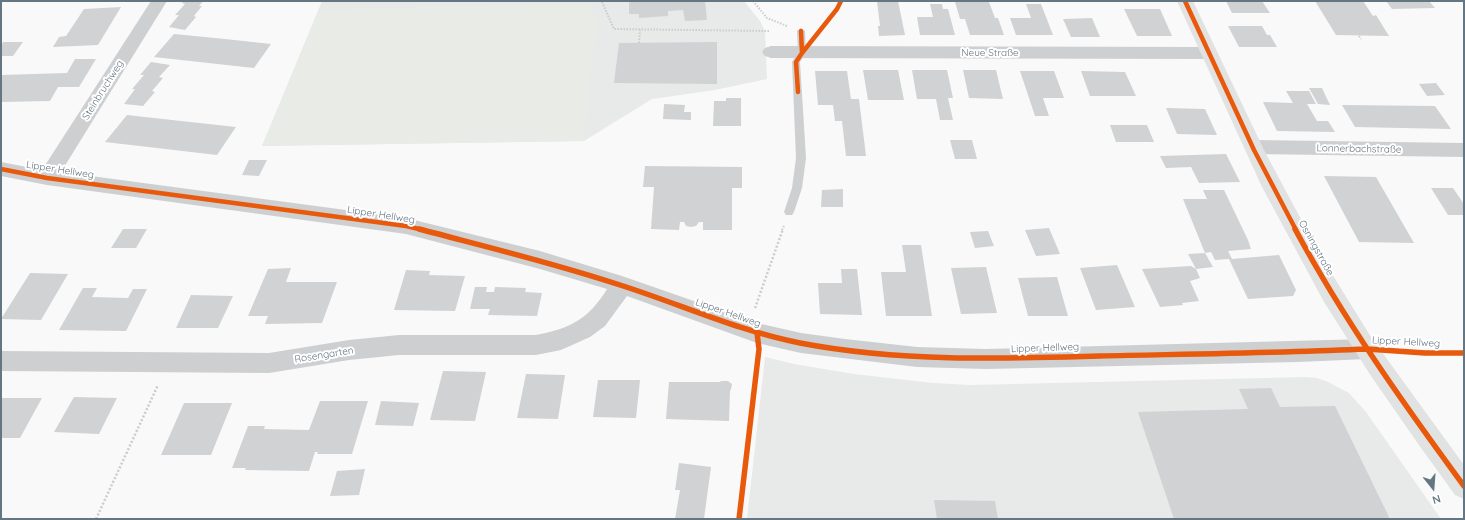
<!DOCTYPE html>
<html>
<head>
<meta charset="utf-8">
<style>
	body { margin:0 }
	#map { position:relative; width:1465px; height:520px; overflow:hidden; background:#f9f9f9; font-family:Quicksand,sans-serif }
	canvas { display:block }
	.frame { position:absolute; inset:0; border:2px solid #657683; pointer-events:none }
	.north { position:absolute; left:1413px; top:468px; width:40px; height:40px; -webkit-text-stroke:3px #fff; paint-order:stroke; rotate:163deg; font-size:11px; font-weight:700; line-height:16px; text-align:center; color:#657683 }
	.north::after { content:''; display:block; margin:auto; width:14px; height:18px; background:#657683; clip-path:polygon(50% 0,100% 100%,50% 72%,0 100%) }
</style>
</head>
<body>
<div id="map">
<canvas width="1465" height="520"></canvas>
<div class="frame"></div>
<div class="north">N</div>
</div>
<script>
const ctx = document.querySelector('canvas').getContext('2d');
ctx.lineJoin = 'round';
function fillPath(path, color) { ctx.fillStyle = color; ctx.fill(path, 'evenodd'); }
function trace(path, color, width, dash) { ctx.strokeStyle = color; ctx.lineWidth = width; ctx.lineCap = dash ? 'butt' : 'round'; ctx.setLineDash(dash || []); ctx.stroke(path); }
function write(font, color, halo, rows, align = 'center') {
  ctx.font = font + ' Quicksand,sans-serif'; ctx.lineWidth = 4; ctx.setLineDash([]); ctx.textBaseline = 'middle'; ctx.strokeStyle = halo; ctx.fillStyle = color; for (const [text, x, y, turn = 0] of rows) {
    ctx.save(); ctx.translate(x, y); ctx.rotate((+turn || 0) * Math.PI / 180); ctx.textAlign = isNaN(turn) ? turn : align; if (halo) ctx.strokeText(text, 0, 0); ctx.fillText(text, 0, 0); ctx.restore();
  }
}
fillPath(new Path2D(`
	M322,1h422l16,20 5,10 2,48 -52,11 -63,9 -68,42 -322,5z
	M765,357l29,7 60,10 79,9 38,2 335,-8 11,1 11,4 21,11 17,19 75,107h-694z`), '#e8e9e9');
fillPath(new Path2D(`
	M592,2l-1,15h6l-13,124 -322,5 57,-136z`), '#e8ebe6');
fillPath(new Path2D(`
	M183,1h20l-4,5h3l-8,10 2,1 -11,13 -16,-3 10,-12h-4l10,-11 -3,-1z
	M629,1h76l2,19 -22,1 -2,-11 -15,1v5l-29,2v-4h-10z
	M877,1h21l7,34 -26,1 -1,-10h2z
	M1226,1h36l8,12h-38z
	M1315,1h48l10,15 3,-1 13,21 -53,-1z
	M1386,1h43l6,7 -43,1z
	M955,2h34l6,16h3l6,17h-34l-5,-16h-5z
	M930,4h12l1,5h5l7,26h-35l-3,-18h16z
	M1026,4h15l12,31h-37l-6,-17h21z
	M121,7l-23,38 -45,2 6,-10 7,-1 18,-27z
	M1124,9h36l12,27h-35z
	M1092,18l8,19h-29l-8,-18z
	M1228,26h34l5,9h3l7,12h-38z
	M174,34l51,5 46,5 -17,24 -100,-11z
	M3,42h20l-10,14h-12v-10z
	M717,42v42l-103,-1 5,-40z
	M75,59h21l-17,28h-21l-8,14 -49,1v-27l66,-2z
	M151,62l19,3 -11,12 4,1 -11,13 3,1 -12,14 -19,-2 11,-15h-3l12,-14h-4z
	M863,70h35l6,30h-36z
	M912,70h35l6,28h-5l5,22h-13l-4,-21h-19z
	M963,70h33l7,29 -34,-1z
	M815,71h32l4,28h8l7,57h-20l-4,-35h-7l-2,-16h-15z
	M1020,71h34l10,27h-21l6,18h-14z
	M1081,71l44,1 11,24h-46z
	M1436,83l9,12 -18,1 -8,-12z
	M1309,88h13l8,17 -12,-1z
	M1286,91h23l7,13h-9l10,17h11l7,11 -58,-1 -14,-29 30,1z
	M726,98h15v28h-28l1,-25h12z
	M664,104l21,1 -1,7h7v8l-28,-1z
	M1342,105l93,1 16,23 -96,-2z
	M1166,108l39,1 12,26 -40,-1z
	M127,115l54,6 55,6 -19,28 -112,-13z
	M1110,125h37l7,17h-38z
	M950,140h22l5,19h-22z
	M1226,154l14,28 -41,1 -8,-16 -25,1 -6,-12z
	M249,160h18l-8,16 -17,-1z
	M645,166l97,1v21h-10v42h-29v-8h-4l-3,4 -5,1 -5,-1 -2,-4h-4l-1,8 -28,-1 3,-42h-11z
	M1324,176l52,1 38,66 -55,-1z
	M1431,188h22l11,16v11h-16z
	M843,189v18h-22l1,-17z
	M1203,190h21l24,50 3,9 -23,2 4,8 47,-4 17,35 -3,6 -45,3 -19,-40 -14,1 -4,-8 -6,1 -22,-54h24z
	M1049,228l11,26 -24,2 -11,-26z
	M123,229h24l-11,19h-25z
	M988,231l6,15 -19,2 -5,-16z
	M902,245h19l11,71h-46l-5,-44h25z
	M1205,253l8,14 -17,2 -8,-15z
	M1117,265l18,42 -39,3 -16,-42z
	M1191,266l5,3 4,9 -10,3 9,20 -17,2 1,2 -23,2 -18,-38z
	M986,267l11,46 -36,1 -10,-46z
	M291,268l-5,14h51l-15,41 -57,1 3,-8h-20l20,-47z
	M841,269h16l5,46 -42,-1 -2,-31h24z
	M406,270l24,1 -1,4 36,1 -10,35 -61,-1z
	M30,273l38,1 -27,46 -40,-1z
	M1057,277l11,39h-40l-10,-38z
	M475,287h12l-1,5h8l1,-5 31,1 -1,4 17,1 -5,23 -49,-1 2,-6h-20z
	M83,288h14l-5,9 36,1 5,-9h14l-21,42 -67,-1z
	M191,295l42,1 -15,32h-42z
	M443,371l43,1 -11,49 -45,-1z
	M526,374l39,1 -7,44 -41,-1z
	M598,380h42l-4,38 -43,-1z
	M721,381h7l4,3 -1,5 -1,2 -1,30 -63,-2 3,-37h51z
	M1271,388l9,19 55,-1 55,113h-216l-36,-107 110,-3 -9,-20z
	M74,397l43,1 -18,36 -45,-2z
	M1,398h41l-22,40h-19z
	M320,401h48l-16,53h-35l1,-2h-3l-6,19 -64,-1 1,-2h-14l16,-42h17l-1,3 45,1z
	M381,401l38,2 -6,23 -38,-1z
	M184,403h48l-21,52h-50z
	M679,463l32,4 -7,52h-29l5,-29h-5z
	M365,469l-6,26 -29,1 7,-25z
	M934,500l61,1 3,18h-61z`), '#d0d2d3');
trace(new Path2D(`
	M753,1l14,17 20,8
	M602,2l12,27 155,2
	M1359,36l2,3
	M639,43l1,-13
	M782,230l2,-4`), '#cbcccd', 2, [1.5, 1.5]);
trace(new Path2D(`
	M755,308l28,-79
	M1399,351l65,2
	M96,519l62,-134`), '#cbcccd', 2.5, [2, 2]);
fillPath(new Path2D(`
	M801,28l4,3 1,22 -6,9 6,96 -4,30 -8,24 -2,3h-6l-2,-3 8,-24 4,-30 -4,-96 6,-9 -1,-22z`), '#cecfd0');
fillPath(new Path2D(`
	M151,1h16l-106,171 345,46 134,33 82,25 135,47 44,10 44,6 72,8 69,2 381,-10 8,3 3,7 -3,7 -8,3 -69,3 -312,7 -69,-2 -116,-14 -44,-10 -130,-47 -22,30 -15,11 -29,13 -25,5h-137l-50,5 -80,13 -268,-2v-20l268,2 80,-13 50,-5h137c33,-6 53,-16 71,-46l-67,-20 -134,-35 -359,-49 -46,-9v-14l41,8z
	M771,46l437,1 6,2 3,4 -3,4 -6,2 -437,-1 -6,-2 -3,-4 3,-4z
	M1254,140l210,3v14l-210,-3 -7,-2 -2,-5 2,-5z`), '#cecfd0');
fillPath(new Path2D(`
	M1177,1h16l71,149 55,103 52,84 93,128v34l-9,-4 -34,-47 -50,-72 -47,-74 -62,-115z`), '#e1e2e2');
trace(new Path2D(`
	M1185,1l69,149 42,80
	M802,53l35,-44 4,-8
	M798,92l-2,-30 6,-9 -1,-22
	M1,169l46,9 359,48 17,4`), '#e8590c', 4.5);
trace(new Path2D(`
	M419,229c68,18 135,34 201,56 60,19 118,46 180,58 99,19 200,16 300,13 89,-2 178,-3 267,-7l58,4h39
	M1295,229c49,91 108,174 169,257
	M739,519l20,-170 -2,-16`), '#e8590c', 5.5);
write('10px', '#657683', '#fff', [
	["Neue Straße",990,53],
	["Steinbruchweg",103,90,-58],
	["Lonnerbachstraße",1359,149,1],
	["Lipper Hellweg",60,170,9],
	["Lipper Hellweg",381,215,9],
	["Osningstraße",1316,248,61],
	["Lipper Hellweg",728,313,19],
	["Lipper Hellweg",1406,342,3],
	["Lipper Hellweg",1045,348,-2],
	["Rosengarten",324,355,-9]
]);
</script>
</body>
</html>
